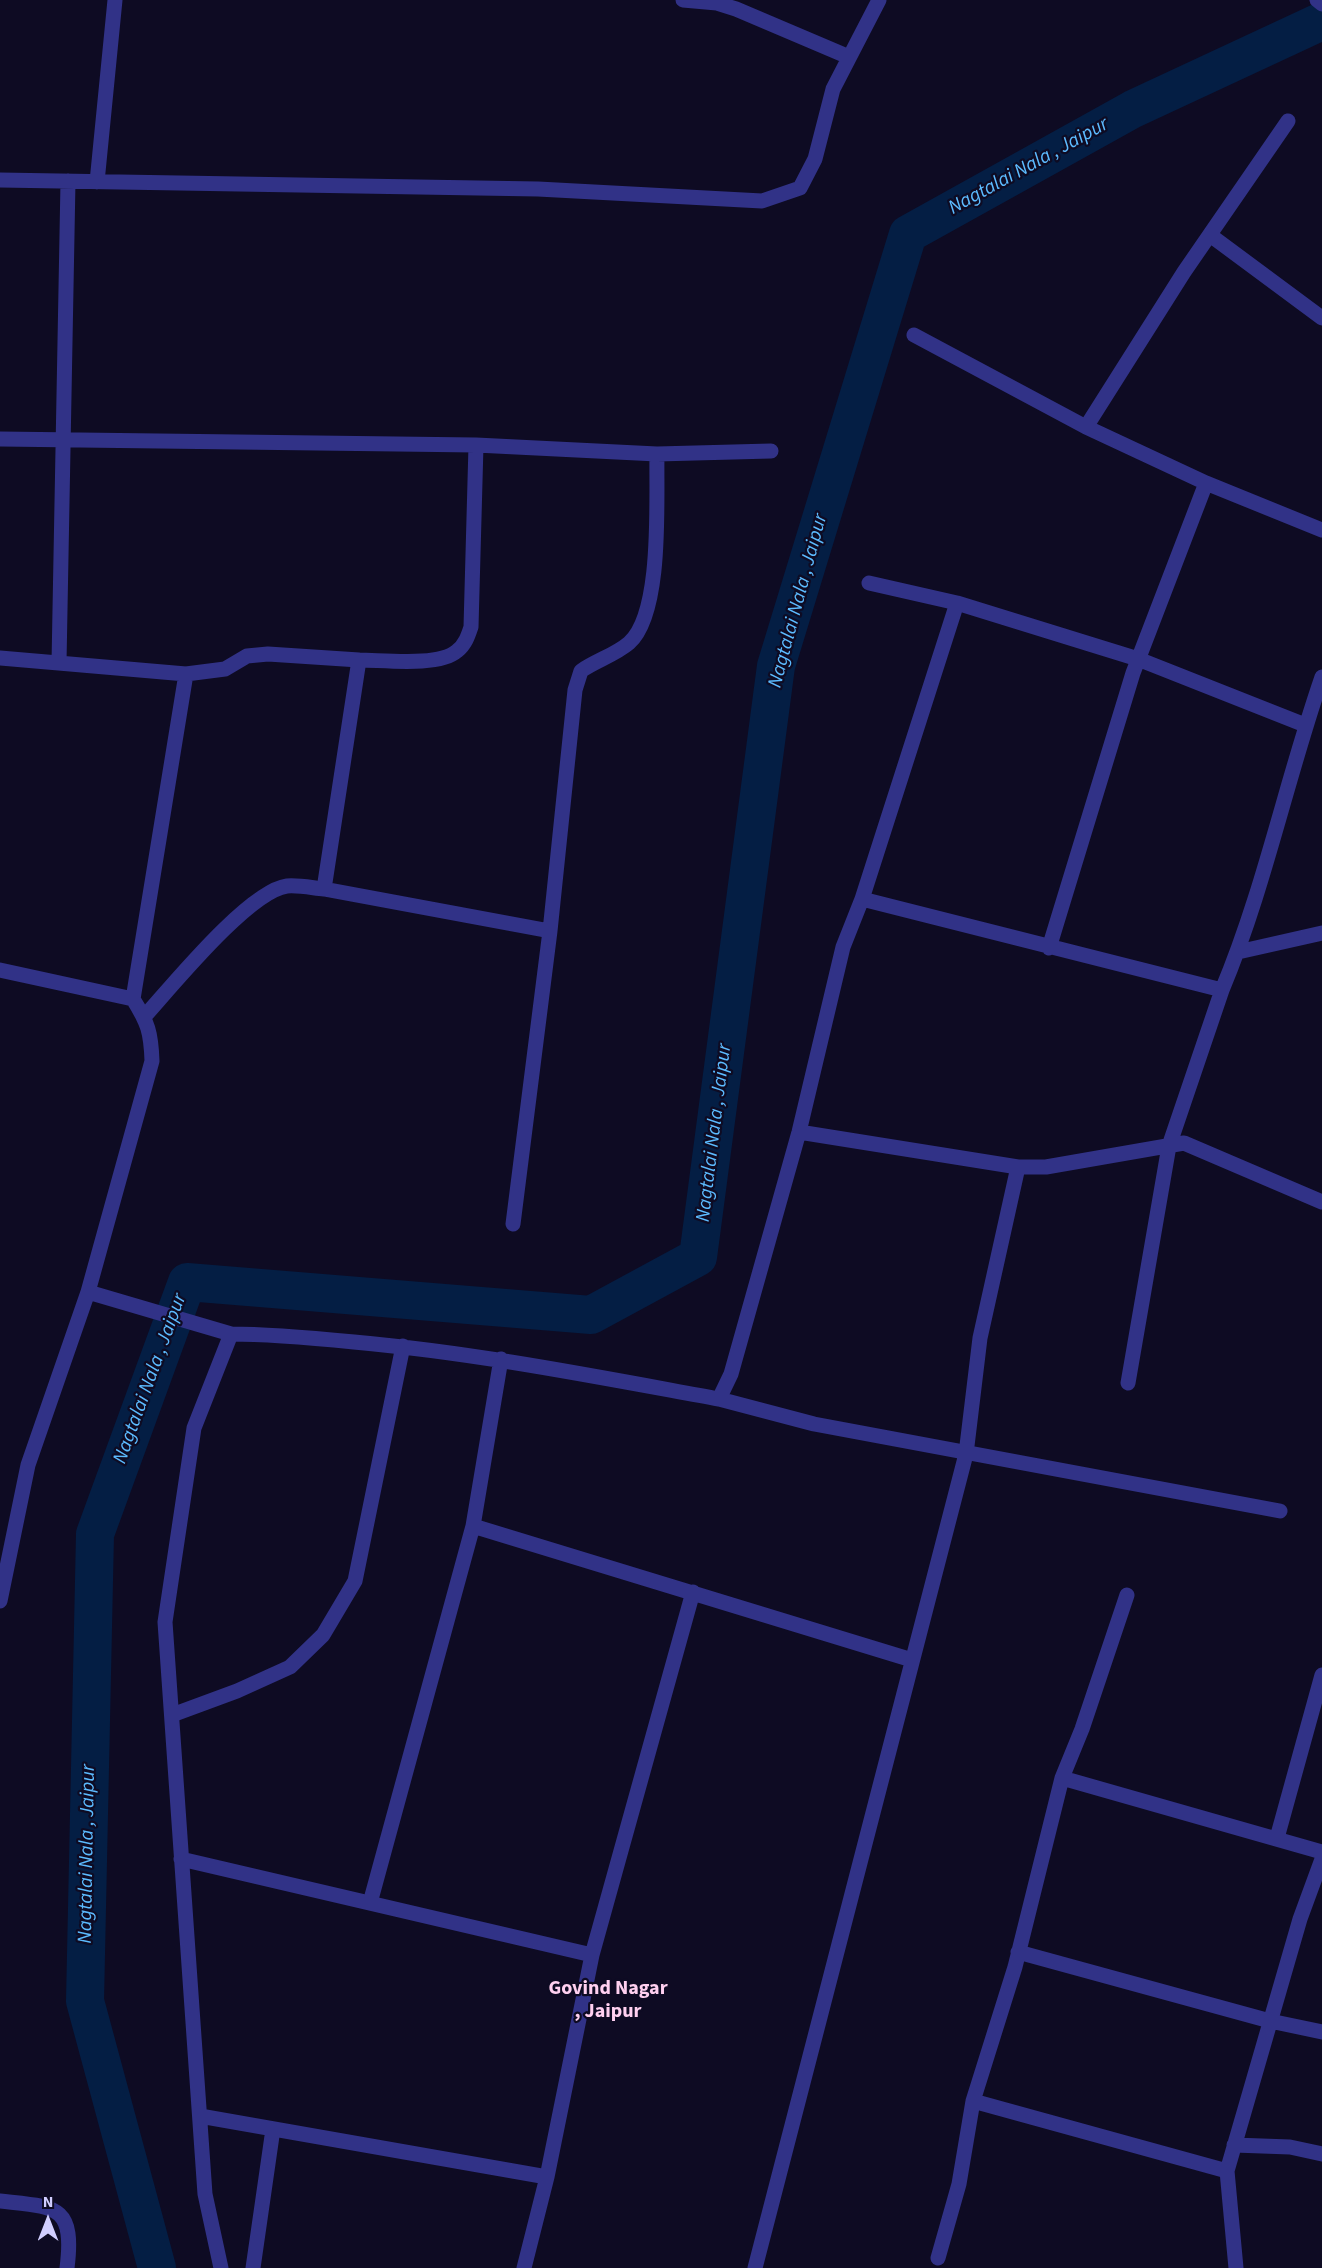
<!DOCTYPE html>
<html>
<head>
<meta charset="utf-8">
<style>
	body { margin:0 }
	#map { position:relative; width:1322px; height:2268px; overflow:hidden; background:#0e0b23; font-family:"Source Sans 3",sans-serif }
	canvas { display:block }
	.north { position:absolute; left:18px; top:2190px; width:60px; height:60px; -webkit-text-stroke:4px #0e0b23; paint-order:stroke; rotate:0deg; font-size:16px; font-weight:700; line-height:24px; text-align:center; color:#d1ceff }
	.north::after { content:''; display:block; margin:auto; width:21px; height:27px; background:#d1ceff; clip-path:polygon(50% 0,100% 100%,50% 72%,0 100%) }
</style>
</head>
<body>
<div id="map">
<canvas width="1322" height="2268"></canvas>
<div class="north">N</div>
</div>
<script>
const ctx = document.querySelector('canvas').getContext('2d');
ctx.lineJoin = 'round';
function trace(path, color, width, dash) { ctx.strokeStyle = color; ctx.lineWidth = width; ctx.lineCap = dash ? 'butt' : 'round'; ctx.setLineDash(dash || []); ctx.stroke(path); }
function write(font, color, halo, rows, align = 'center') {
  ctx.font = font + ' "Source Sans 3",sans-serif'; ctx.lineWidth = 4.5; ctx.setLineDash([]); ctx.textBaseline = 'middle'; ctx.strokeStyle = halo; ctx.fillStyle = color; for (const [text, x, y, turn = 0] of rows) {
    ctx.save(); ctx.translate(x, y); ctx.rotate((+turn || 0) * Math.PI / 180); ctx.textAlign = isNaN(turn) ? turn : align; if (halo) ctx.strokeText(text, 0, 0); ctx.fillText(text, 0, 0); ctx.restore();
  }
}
trace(new Path2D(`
	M157,2268l-72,-267 10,-467 92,-252 404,33 107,-58 78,-591 132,-432 225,-125 189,-88`), '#041e44', 38);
trace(new Path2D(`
	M683,0l34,3 19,6 113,48
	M1317,0l5,4
	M1288,121l-104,151 -98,155 120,56 116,47
	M0,180l538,9 224,12 38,-13 15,-29 18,-70 46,-89
	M97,182l18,-182
	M1210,235l112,83
	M914,335l172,92
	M0,439l476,6 181,9c-1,45 6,159 -28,189 -14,12 -34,18 -48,28l-6,19 -25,241
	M657,454l114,-3
	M869,583l88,20 181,56 167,66
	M0,658l186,16 39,-5 22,-13 21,-2 91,6
	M59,663l9,-482
	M324,889l35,-229c24,0 80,7 98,-9 8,-6 11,-15 14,-24l5,-182
	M862,899l360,91 -53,156 -41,237
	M1049,948l84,-275 73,-190
	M1238,952l84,-19
	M0,970l133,29c15,24 18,33 19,62l-64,231 -60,173 -28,136
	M1222,990c42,-100 64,-209 100,-313
	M133,999l53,-325
	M144,1017c28,-31 105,-126 143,-131 12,-1 26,2 37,3l226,42 -37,293
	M1018,1167h28l138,-24 138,59
	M88,1292l143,42
	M719,1399l95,25 466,87
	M473,1526l28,-167
	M172,1715l65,-24 53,-24 33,-32 32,-54 48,-235
	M1062,1778l260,74
	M1277,1838l45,-163
	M181,1859l411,96 101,-363
	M370,1903l103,-377 439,134
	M1018,1952l252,69 52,11
	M973,2101l254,70 9,97
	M200,2116l347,61 45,-222
	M1234,2145l56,2 32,7
	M1227,2171l73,-252 22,-60
	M0,2201c55,6 75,3 67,67
	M938,2258l21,-74 14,-83 42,-134 47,-189 20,-49 45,-134
	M221,2268l-16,-74 -40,-572 29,-194 37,-94c41,0 82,4 123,8 123,11 244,35 365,57l12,-25 68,-242 44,-185 19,-48 95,-296
	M253,2268l20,-139
	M524,2268l23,-91
	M755,2268l211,-814 14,-116 38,-171 -219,-35`), '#313287', 15);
write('italic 20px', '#5cbbff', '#0e0b23', [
	["Nagtalai Nala , Jaipur",1029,167,-29],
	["Nagtalai Nala , Jaipur",799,601,-75],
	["Nagtalai Nala , Jaipur",715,1133,-83],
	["Nagtalai Nala , Jaipur",151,1379,-70],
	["Nagtalai Nala , Jaipur",88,1854,-89]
]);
write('bold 20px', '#ffd0f0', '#0e0b23', [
	["Govind Nagar",608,1990],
	[", Jaipur",608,2013]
]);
</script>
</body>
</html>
